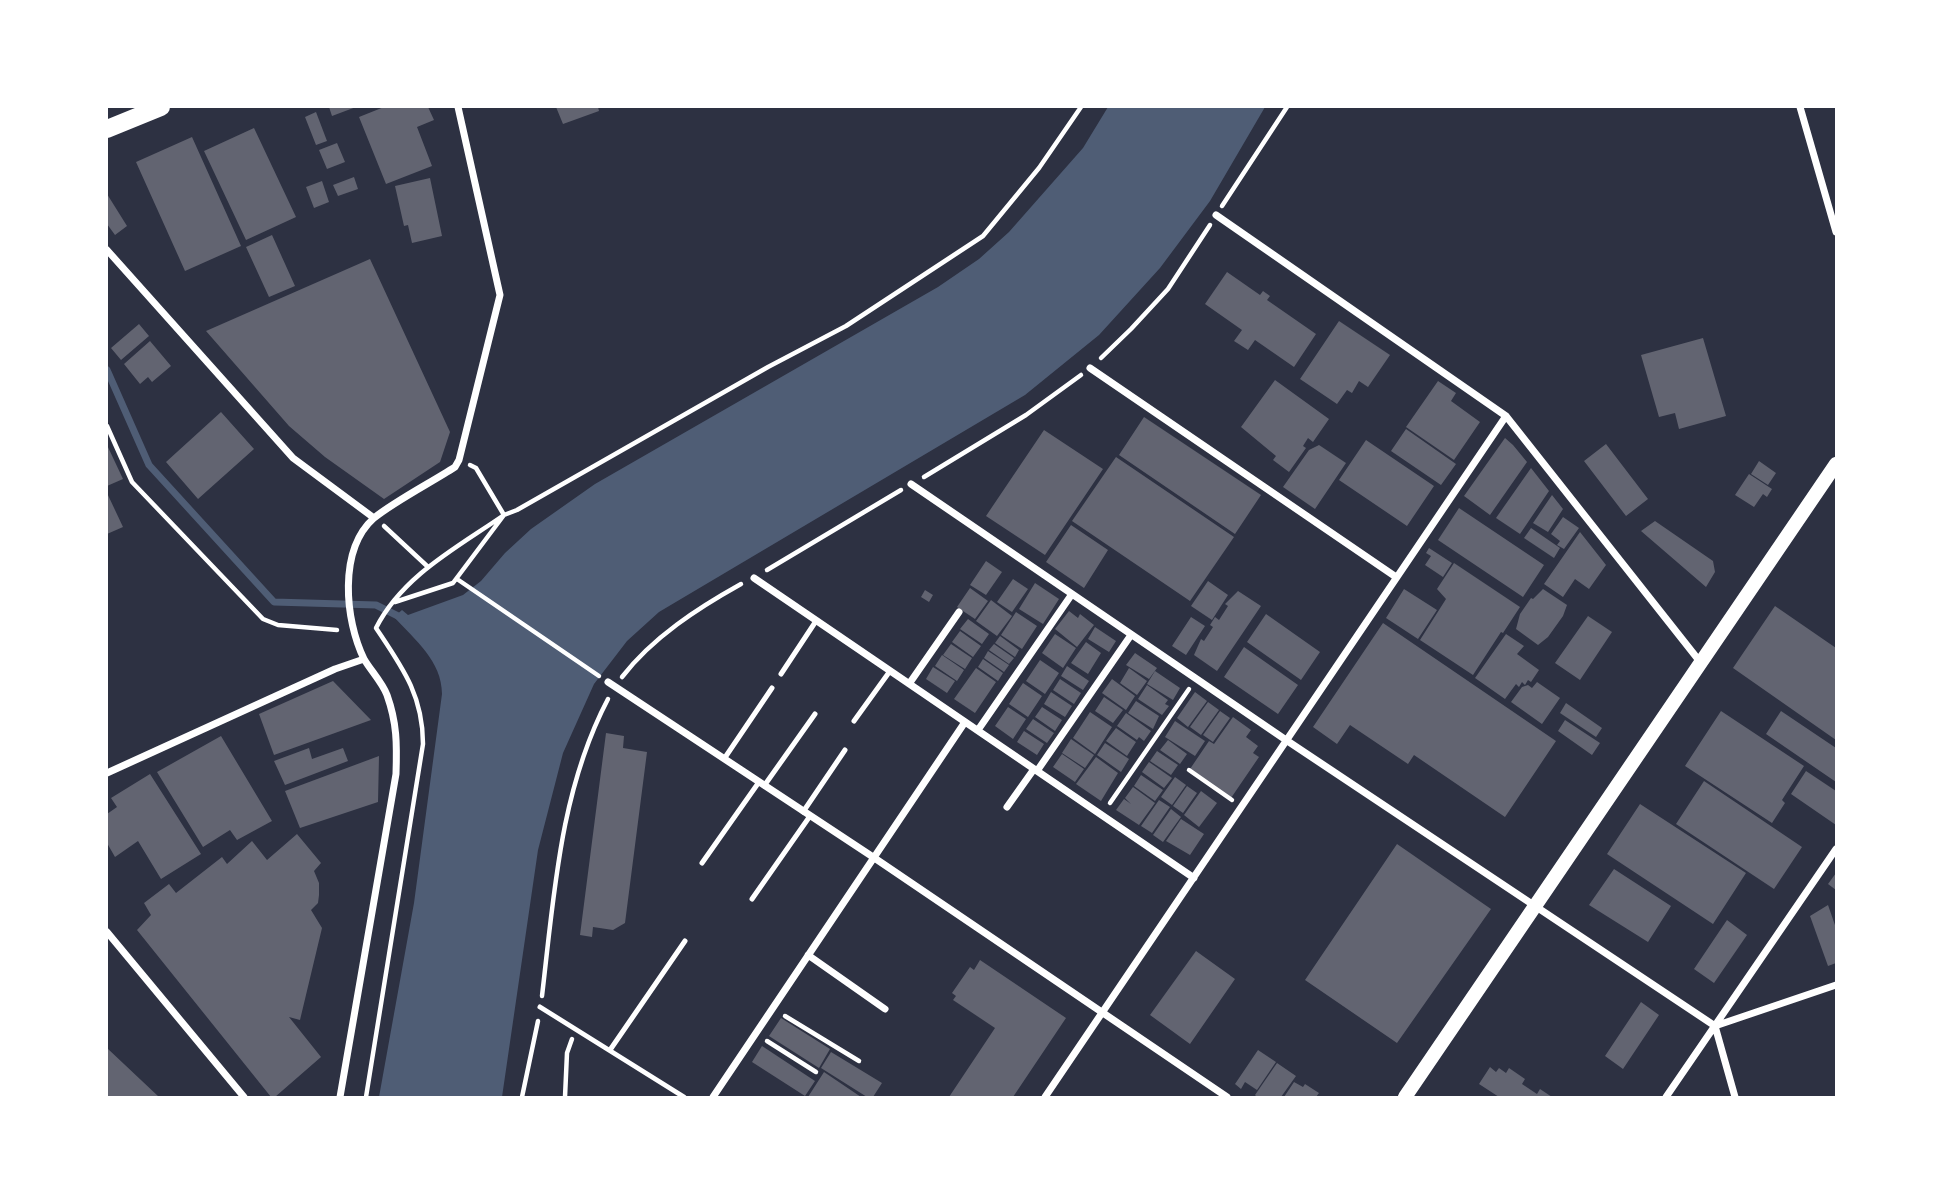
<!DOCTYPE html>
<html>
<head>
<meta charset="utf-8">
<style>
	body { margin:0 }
	#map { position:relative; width:1943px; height:1204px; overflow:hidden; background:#2d3142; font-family:"Fira Sans Condensed",sans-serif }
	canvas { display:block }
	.frame { position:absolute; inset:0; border:108px solid #fff; pointer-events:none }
</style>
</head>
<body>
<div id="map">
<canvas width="1943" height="1204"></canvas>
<div class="frame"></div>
</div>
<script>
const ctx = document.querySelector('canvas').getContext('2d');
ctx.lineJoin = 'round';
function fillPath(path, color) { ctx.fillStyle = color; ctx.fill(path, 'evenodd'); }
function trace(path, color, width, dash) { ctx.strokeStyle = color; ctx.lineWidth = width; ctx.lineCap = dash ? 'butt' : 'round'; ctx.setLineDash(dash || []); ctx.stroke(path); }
fillPath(new Path2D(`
	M1108,107h157l-55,94 -50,67 -61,67 -74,60 -366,217 -32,29 -33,43 -31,69 -25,97 -36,247h-123l35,-194 28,-209c0,-33 -27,-54 -48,-77l8,-7 6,5 55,-20 18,-14 24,-28 26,-24 64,-45 343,-197 41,-28 30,-27 74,-84z`), '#4f5d75');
trace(new Path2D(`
	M107,370l42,95 125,137 102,3 28,14`), '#4f5d75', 7);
fillPath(new Path2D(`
	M329,107h27l-24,9z
	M384,107h44l6,13 -17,7 15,39 -46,18 -27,-67z
	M556,107h42l1,4 -36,13z
	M316,112l11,29 -11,4 -11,-28z
	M254,128l42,89 -50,23 -42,-89z
	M192,137l49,109 -56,25 -49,-109z
	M337,143l8,19 -18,7 -8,-19z
	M354,177l4,12 -20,7 -5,-11z
	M430,178l12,58 -30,7 -4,-18 -4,1 -9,-40z
	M322,181l7,21 -15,6 -8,-21z
	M107,194l20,32 -12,9 -8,-11z
	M272,235l23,51 -26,11 -23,-50z
	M370,259l80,173 -10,30 -56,37 -59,-42 -36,-31 -83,-95z
	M1227,272l33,23 3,-4 7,5 -3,4 49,34 -22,33 -39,-27 -7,10 -14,-9 8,-11 -37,-26z
	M1339,321l51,34 -22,32 -9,-6 -7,12 -5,-3 -10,14 -37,-25z
	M139,324l10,12 -28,24 -10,-12z
	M1703,338l23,78 -47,13 -4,-16 -16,4 -18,-62z
	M150,341l21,25 -19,16 -4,-5 -8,7 -16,-20z
	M1275,380l54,39 -16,23 -5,-4 -5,8 3,2 -17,24 -16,-12 3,-4 -35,-29z
	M1438,381l18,12 -5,8 29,21 -26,38 -48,-33z
	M221,412l33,37 -56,50 -32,-37z
	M1144,417l117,78 -26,39 -116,-79z
	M1406,429l50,35 -15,21 -50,-34z
	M1044,430l59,39 -58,86 -59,-39z
	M1505,438l8,7 14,17 -37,53 -26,-19z
	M1366,440l68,46 -27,40 -68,-46z
	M1606,444l42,55 -22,17 -42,-55z
	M107,445l16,34 -16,7z
	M1319,445l27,18 -31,46 -32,-22 26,-37z
	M1116,457l118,80 -44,64 -118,-80z
	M1759,461l17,12 -8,12 -17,-11z
	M1531,468l18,23 -29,43 -24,-16z
	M1749,474l23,15 -5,8 -4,-3 -9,13 -19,-12z
	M107,493l16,34 -16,7z
	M1552,495l11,14 -15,23 -15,-9z
	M1459,508l85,57 -21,32 -85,-57z
	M1563,517l16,11 -15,21 -7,-4 3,-4 -9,-7z
	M1655,521l58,40 2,11 -9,15 -65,-56z
	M1071,525l37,25 -24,38 -38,-26z
	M1531,528l29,20 -6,10 -30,-20z
	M1580,532l26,33 -17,24 -14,-10 -12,18 -19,-13z
	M1429,548l23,15 -9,14 -18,-12 6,-9 -5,-3z
	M986,561l16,11 -16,23 -16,-10z
	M1454,563l66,44 -17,26 -2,-1 -28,43 -53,-35 26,-41 -9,-10z
	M1013,579l15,10 -16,23 -15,-10z
	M1208,581l20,14 -16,25 -21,-14z
	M1035,583l24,16 -16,25 -24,-15z
	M970,588l18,13 -13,18 -18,-12z
	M1404,589l33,21 -19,29 -32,-21z
	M1543,589l24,16 -4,11 -15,21 -10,8 -22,-16 4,-15 11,-16 2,1z
	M925,590l8,5 -4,7 -8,-5z
	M1238,591l23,15 -44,65 -23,-16 7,-16 3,2 9,-14 -3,-2 5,-8 4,3 9,-14 -3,-2z
	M991,600l21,16 -15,20 -21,-15z
	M1775,606l61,42v92l-103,-72z
	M1069,611l9,7 2,-4 14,11 -17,22 -22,-18z
	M1016,612l21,14 -15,23 -21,-14z
	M1266,614l54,38 -19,28 -54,-38z
	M1588,616l24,16 -32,48 -25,-17z
	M1191,617l14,9 -19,29 -14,-9z
	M968,619l21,15 -7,10 -22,-15z
	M1383,623l173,118 -51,76 -91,-62 -6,9 -58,-39 -13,19 -24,-17z
	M1095,627l21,14 -7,11 -21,-13z
	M960,631l21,15 -8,11 -21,-15z
	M1055,634l21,14 -13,20 -21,-15z
	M1506,634l18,12 -7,8 22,16 -8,12 -3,-2 -3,5 -3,-3 -3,5 -3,-3 -11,15 -30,-21z
	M1000,636l19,14 -4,7 -20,-14z
	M1086,642l15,11 -13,21 -17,-11z
	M951,644l21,14 -7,11 -22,-14z
	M994,644l20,14 -5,6 -20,-14z
	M1244,647l54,38 -20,29 -54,-37z
	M988,651l21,14 -5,7 -20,-14z
	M1135,653l22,15 -8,11 -23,-14z
	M942,655l22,15 -7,11 -22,-15z
	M983,659l20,14 -5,8 -20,-14z
	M1040,660l19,13 -14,21 -19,-13z
	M1067,666l22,15 -6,9 -22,-14z
	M933,667l22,14 -8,12 -21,-14z
	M976,668l20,14 -21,31 -21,-14z
	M1129,668l18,13 -10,14 -17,-12z
	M1155,671l25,17 -7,12 -26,-16z
	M1060,679l21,14 -7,11 -21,-14z
	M1112,679l23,17 -9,14 -24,-17z
	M333,681l38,39 -97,35 -15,-41z
	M1537,682l23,16 -18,26 -31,-22 11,-15 6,-2 4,3z
	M1023,683l19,13 -14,21 -19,-13z
	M1147,685l21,15 -3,4 4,2 -7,9 -24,-16z
	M1051,692l21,14 -7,11 -21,-13z
	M1195,692l12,9 -19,26 -11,-9z
	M1104,697l19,13 -10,13 -18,-12z
	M1136,701l23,15 -6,13 -25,-16z
	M1208,702l11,8 -18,25 -11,-8z
	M1566,703l36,25 -6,9 -36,-24z
	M1008,707l18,12 -13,20 -18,-13z
	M1042,707l20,13 -7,11 -20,-14z
	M1220,711l10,7 -17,24 -10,-7z
	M1721,711l83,55 -22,34 3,3 -13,20 -87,-57z
	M1781,711l55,37v34l-70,-48z
	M1090,712l22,15 -17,27 -22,-16z
	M1126,713l25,18 -7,10 -5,-4 -2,3 -20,-14z
	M1233,717l18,13 -5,7 12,9 -5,7 6,4 -28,41 -41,-29 19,-28 5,3z
	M1033,719l21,14 -7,10 -21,-14z
	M1565,720l35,23 -8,12 -34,-24z
	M1175,721l30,20 -10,15 -30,-19z
	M1116,728l20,14 -9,14 -21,-15z
	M1024,731l20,13 -7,11 -20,-13z
	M606,733l18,3 -1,12 24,4 -22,171 -12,7 -20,-3 -1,10 -12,-2z
	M221,736l51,85 -35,19 -7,-10 -27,17 -46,-75z
	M1071,739l23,16 -9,13 -23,-15z
	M1168,740l19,14 -7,10 -20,-14z
	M1105,743l24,16 -8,13 -24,-17z
	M309,748l3,11 31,-11 5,13 -63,24 -11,-24z
	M1157,751l21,14 -7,10 -21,-14z
	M1062,754l22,15 -9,13 -22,-15z
	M379,756l-1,46 -78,26 -15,-37z
	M1096,757l22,16 -17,28 -25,-17z
	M1149,762l23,16 -8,10 -22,-16z
	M1806,771l30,20v34l-45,-31z
	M150,774l51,80 -40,25 -23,-38 -23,16 -8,-14v-29l10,-7 -6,-9z
	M1141,775l22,15 -8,11 -21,-15z
	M1175,777l11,8 -14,20 -11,-8z
	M1704,781l98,66 -28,42 -98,-65z
	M1187,786l10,7 -14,20 -10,-7z
	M1133,787l22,16 -16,22 -23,-15 8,-11 7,5 -6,-6z
	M1201,791l16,12 -18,24 -15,-12z
	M1159,800l11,7 -18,26 -11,-7z
	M1640,804l106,69 -33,51 -106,-70z
	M1171,809l10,8 -18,25 -10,-7z
	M1181,819l23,15 -14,21 -24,-14z
	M297,834l24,29 -7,8 5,12v12l-1,8 -7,7 11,18 -22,92 -11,-3 32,40 -46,40h-4l-134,-167 14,-15 -7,-12 25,-19 7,9 46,-36 5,7 25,-23 15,19z
	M1397,844l94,65 -94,134 -92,-63z
	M1614,869l57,37 -23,36 -59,-37z
	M1836,873v17l-8,-6z
	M1828,905l8,23v35l-8,3 -18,-50z
	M1727,920l20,15 -33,48 -20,-14z
	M1196,951l39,28 -45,65 -40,-29z
	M980,960l86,58 -53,79h-64l46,-69 -42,-28 3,-4 -4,-3 18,-26 4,3z
	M1641,1002l18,13 -36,54 -18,-13z
	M781,1018l49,31 -11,19 -50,-32z
	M762,1046l53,35 -10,15 -53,-34z
	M107,1048l52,49h-52z
	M1258,1050l18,12 -19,28 -12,-8 -4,7 -6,-5z
	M831,1052l51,31 -9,14h-6l-46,-29z
	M1277,1063l19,13 -15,21h-24l-2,-2z
	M1490,1067l6,5 3,-4 7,5 3,-5 16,11 -3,5 15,10 3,-5 12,8h-53l-20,-13z
	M824,1072l37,25h-53z
	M1294,1082l9,5 2,-3 14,9 -3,4h-32z`), '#626471');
trace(new Path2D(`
	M1222,206l65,-99
	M1101,358l30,-29 37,-40 42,-64
	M107,426l25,56 131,137 15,6 59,5
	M924,477l102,-62 55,-40
	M384,526l43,40
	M767,570l134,-80
	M457,579l142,97
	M395,602l58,-19 51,-68 -28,-47 -6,-3
	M622,677c31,-40 76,-69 119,-93
	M1189,770l43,30
	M1110,803l79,-114
	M542,996c12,-101 18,-206 66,-297
	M785,1016l74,45
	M767,1041l49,31
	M366,1097l57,-353c0,-49 -21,-77 -47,-116 27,-53 82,-81 128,-113l13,-5 251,-143 78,-41 137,-90 56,-68 42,-61
	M522,1097l16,-76
	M565,1097l2,-44 5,-14`), '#fff', 4.5);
trace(new Path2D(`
	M781,674l35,-53
	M854,721l36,-50
	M724,759l48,-71
	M764,786l51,-72
	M803,812l42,-62
	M702,863l57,-81
	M752,899l58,-83
	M540,1007l144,90
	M610,1050l75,-109`), '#fff', 5);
trace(new Path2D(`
	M1800,107l36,125
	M1216,215l290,201 195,247
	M107,250l186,208 81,60
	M1090,368l306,209
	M911,484l375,256 429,286 121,-41
	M754,578l440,300
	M608,682l265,175 354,240
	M909,684l50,-72
	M978,730l94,-136
	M1037,771l94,-136
	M107,773l228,-104 29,-10
	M1007,807l27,-38
	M107,932l137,165
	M808,955l77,54
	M1715,1026l20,71
	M340,1097l56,-323c1,-30 1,-51 -9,-79 -5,-13 -16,-24 -23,-36 -19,-39 -26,-109 10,-141 21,-17 58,-36 81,-51l4,-7 41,-165 -42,-188
	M713,1097l252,-375
	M1045,1097l461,-681
	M1666,1097l170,-248`), '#fff', 7);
trace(new Path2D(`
	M1405,1097l431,-633`), '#fff', 14);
trace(new Path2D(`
	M107,129l54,-22`), '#fff', 18);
</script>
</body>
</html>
